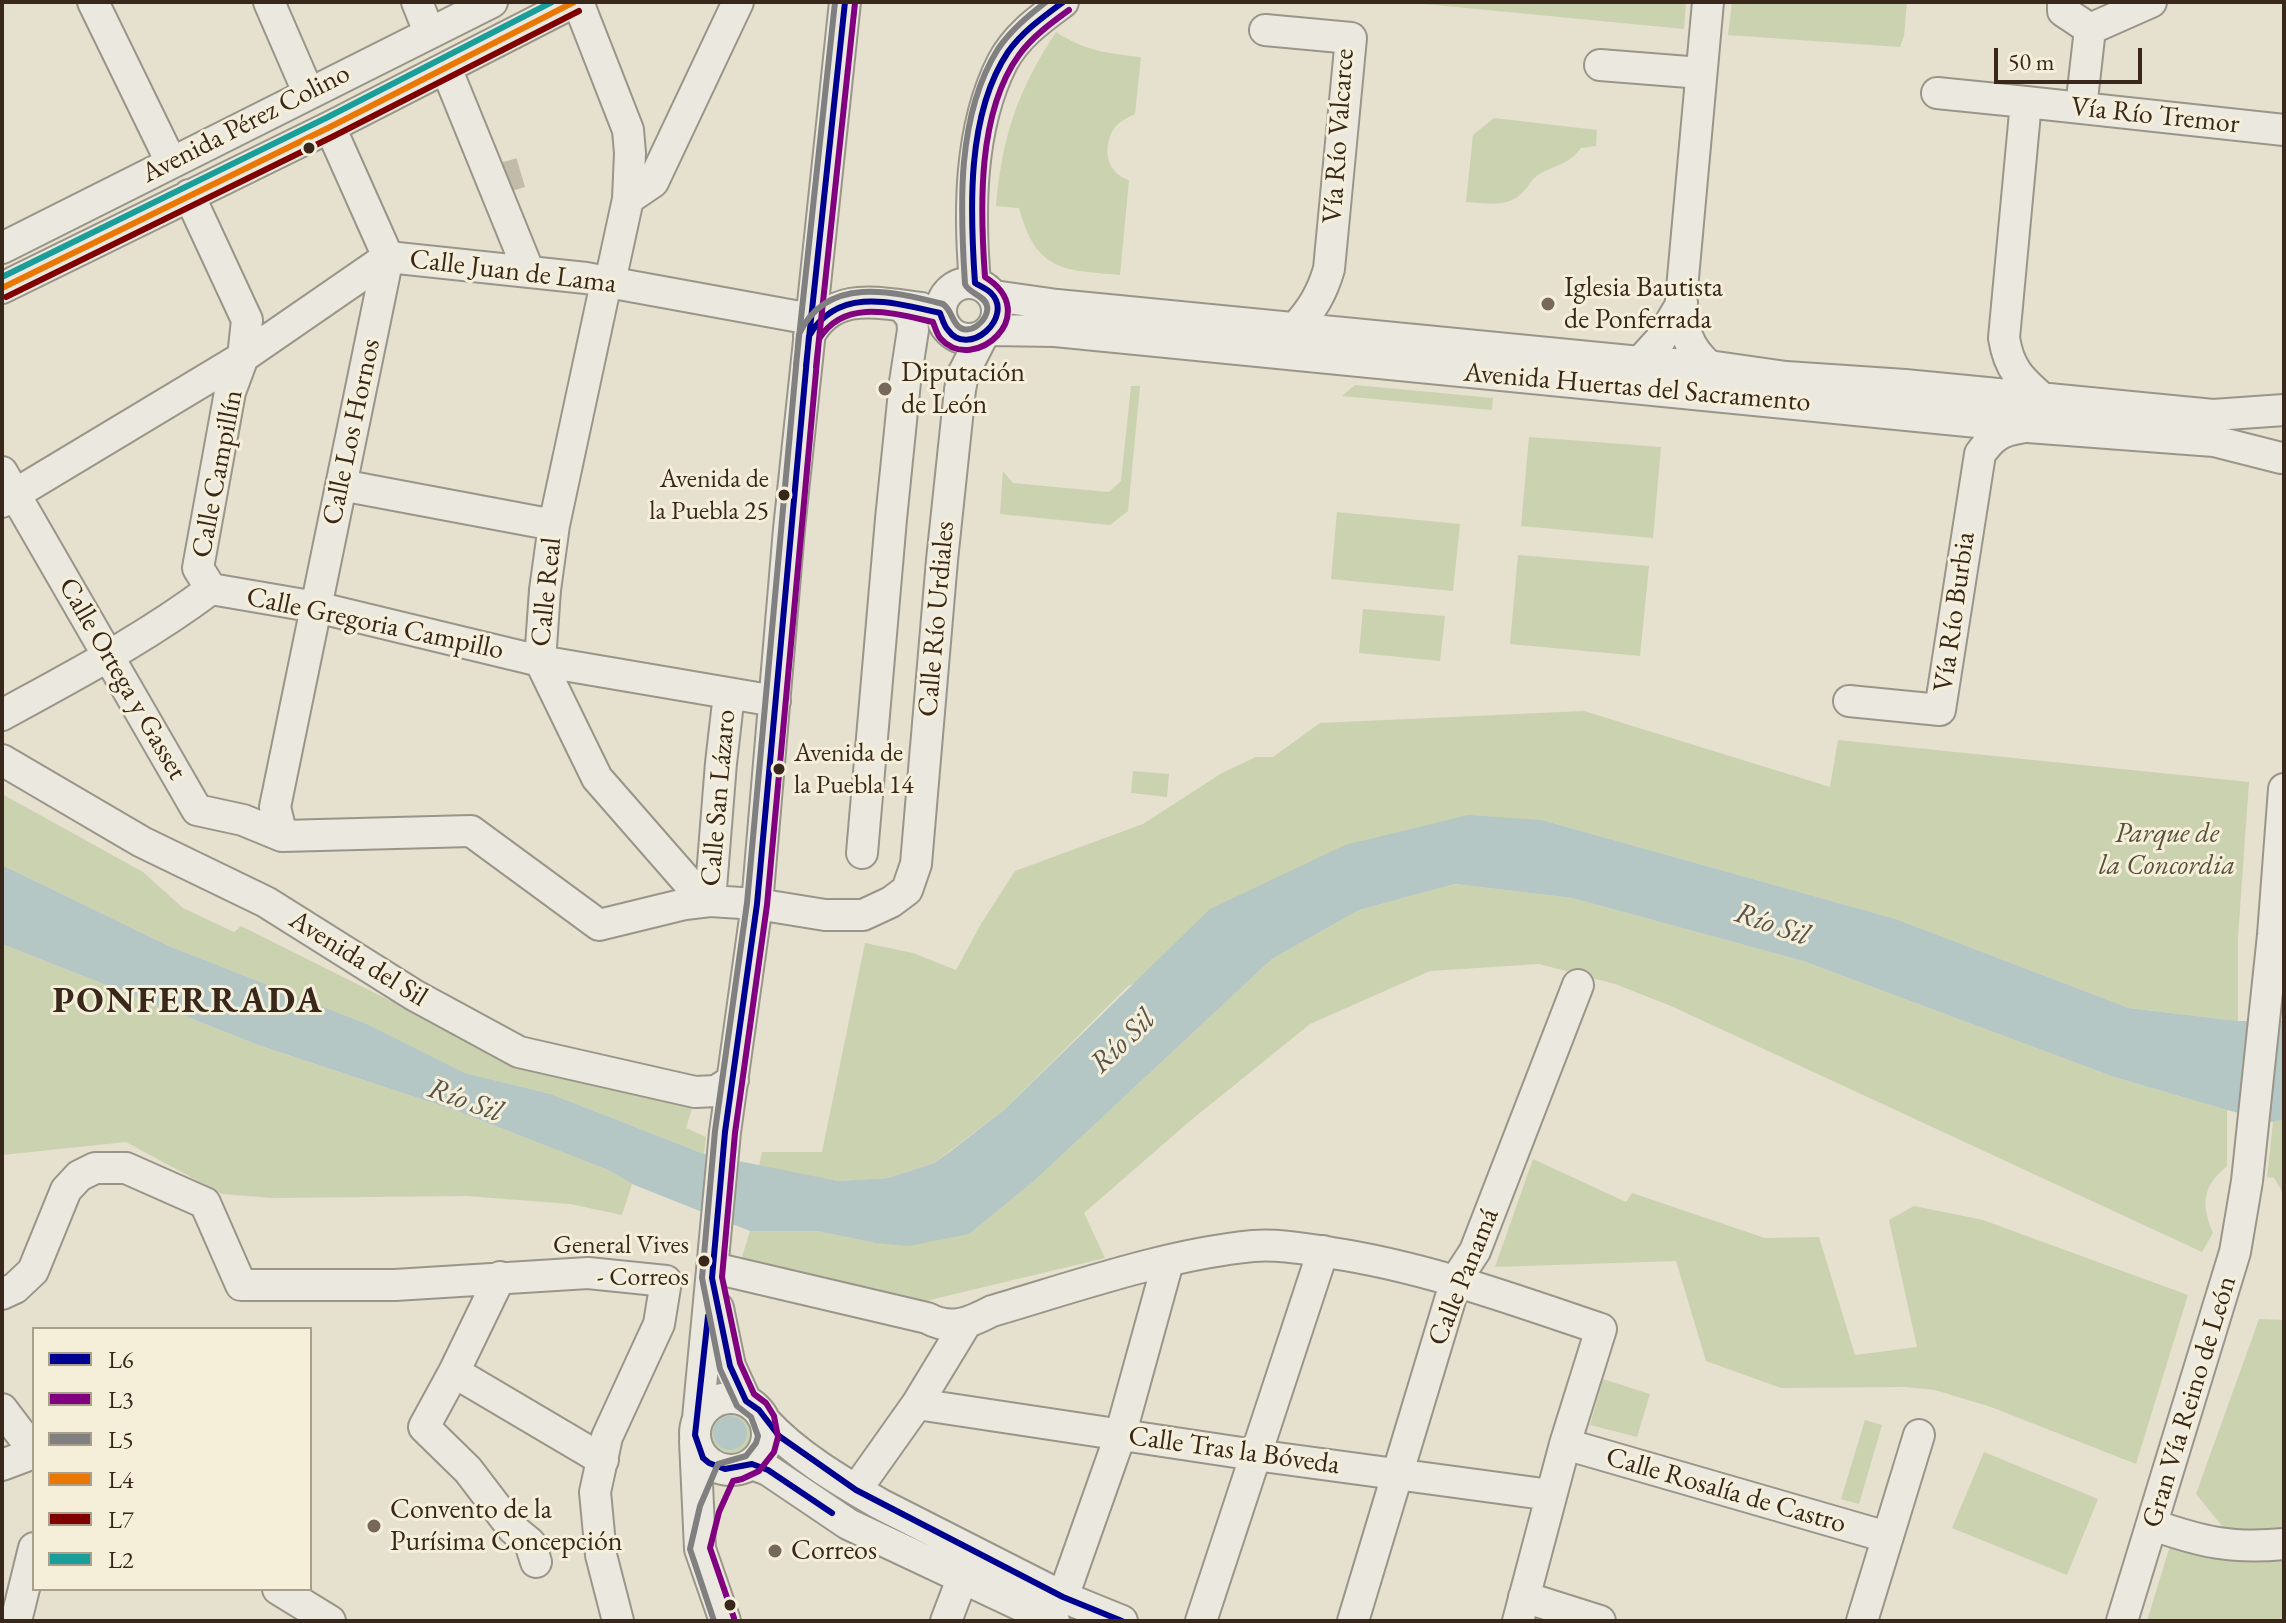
<!DOCTYPE html>
<html>
<head>
<meta charset="utf-8">
<style>
	body { margin:0 }
	#map { position:relative; width:2286px; height:1623px; overflow:hidden; background:#e6e0ce; font-family:"EB Garamond",serif }
	canvas { display:block }
	.frame { position:absolute; inset:0; border:4px solid #39271c; pointer-events:none }
	.legend { position:absolute; left:32px; top:1327px; width:280px; height:264px; box-sizing:border-box; background:#f5efd9; border:2px solid #aa9f8d; margin:0; padding:10px 14px; list-style:none; font-size:24px; color:#39271c }
	.legend li { display:flex; align-items:center; gap:16px; height:40px }
	.legend b { width:40px; border:2px solid #aa9f8d }
	.scale { position:absolute; left:1994px; top:48px; width:148px; height:36px; box-sizing:border-box; border:4px solid #39271c; border-top:0; padding-left:10px; font-size:24px; line-height:28px; white-space:nowrap; color:#39271c; -webkit-text-stroke:6px #f5efd9; paint-order:stroke }
</style>
</head>
<body>
<div id="map">
<canvas width="2286" height="1623"></canvas>
<div class="frame"></div>
<ul class="legend">
<li><b style="height:10px;background:#000090"></b>L6</li>
<li><b style="height:10px;background:#800080"></b>L3</li>
<li><b style="height:10px;background:#808080"></b>L5</li>
<li><b style="height:10px;background:#eb7703"></b>L4</li>
<li><b style="height:10px;background:#800000"></b>L7</li>
<li><b style="height:10px;background:#1a9e99"></b>L2</li>
</ul>
<div class="scale">50 m</div>
</div>
<script>
const ctx = document.querySelector('canvas').getContext('2d');
ctx.lineJoin = 'round';
function fillPath(path, color) { ctx.fillStyle = color; ctx.fill(path, 'evenodd'); }
function trace(path, color, width, dash) { ctx.strokeStyle = color; ctx.lineWidth = width; ctx.lineCap = dash ? 'butt' : 'round'; ctx.setLineDash(dash || []); ctx.stroke(path); }
function write(font, color, halo, rows, align = 'center') {
  ctx.font = font + ' "EB Garamond",serif'; ctx.lineWidth = 6; ctx.setLineDash([]); ctx.textBaseline = 'middle'; ctx.strokeStyle = halo; ctx.fillStyle = color; for (const [text, x, y, turn = 0] of rows) {
    ctx.save(); ctx.translate(x, y); ctx.rotate((+turn || 0) * Math.PI / 180); ctx.textAlign = isNaN(turn) ? turn : align; if (halo) ctx.strokeText(text, 0, 0); ctx.fillText(text, 0, 0); ctx.restore();
  }
}
fillPath(new Path2D(`
	M1404,2h282l-2,27z
	M1732,2h175l-3,34 -4,11 -172,-12z
	M1056,32c27,18 53,22 85,25l-6,57c-8,4 -17,8 -22,16 -11,20 -6,43 16,50l-9,95c-58,-5 -84,-4 -101,-67l-23,-2c6,-70 22,-116 60,-174z
	M1494,118l103,12 -1,16 -15,2c-14,18 -25,16 -43,27 -7,4 -10,13 -17,19 -15,14 -37,9 -55,8l7,-67z
	M1355,385l138,13 -1,12 -150,-14z
	M1131,386h9l-12,125 -18,14 -110,-11 3,-43 10,12 96,9 12,-11z
	M1529,437l132,10 -8,91 -132,-12z
	M1337,512l123,12 -7,67 -122,-12z
	M1518,555l131,11 -9,90 -130,-12z
	M1363,609l82,7 -5,45 -81,-8z
	M1584,711l246,76 8,-47 411,42 -11,155v84l-109,-13 -233,-89 -354,-99 -414,166 -123,123 -71,54 -46,15 -50,3 -79,-15 3,-14h60l43,-209 48,10 43,17 25,-46 34,-53 128,-47 79,-51 34,-16h17l47,-34z
	M1133,771l36,3 -2,23 -36,-4z
	M2,794l141,78 40,36 51,24 7,-6 256,128 197,48 -8,26 20,9 -2,17 -153,-60 -86,-21 -98,-49 -198,-78 -167,-81z
	M1455,884l117,14 231,63 311,116 113,33v56c-25,21 -26,38 -14,67l-11,19 -531,-246 -56,-22 -76,-20 -109,7 -120,53 -120,97 -106,92 21,45 -196,47 -168,-45 9,-29h67l58,12 94,-9 64,-52 239,-223 87,-49z
	M2,944l259,102 196,65 151,59 24,14 -10,31 -52,-11 -103,-8 -195,2 -50,-4 -96,-52 -124,13z
	M2284,1120v83l-3,-14 -7,-11 -7,-1 6,-55z
	M1533,1159l93,43 6,-9 133,45 54,-1 36,118 62,-8 -28,-127 25,-14 69,14 205,75 -52,169 -145,-57 -56,-17 -30,-3 -124,1 -75,-27 -30,-100 -181,6z
	M2259,1319l25,1v212h-57l-31,-38z
	M1603,1379l47,15 -13,43 -47,-12z
	M704 1433a26 26 0 1 1 52 0a26 26 0 1 1-52 0Z
	M1865,1420l17,5 -23,79 -18,-5z
	M1984,1452l114,47 -31,76 -115,-47z
	M2172,1539l112,10v72h-137z`), '#cbd2b0');
fillPath(new Path2D(`
	M1468,815l74,5 354,99 233,89 109,13h46v99l-11,2 -46,-12 -113,-33 -311,-116 -231,-63 -117,-14 -96,26 -87,49 -239,223 -64,52 -60,12 -34,-3 -58,-12h-67l-118,-47 -24,-14 -151,-59 -196,-65 -259,-102v-79l167,81 198,78 98,49 86,21 153,60 134,27 50,-3 46,-15 17,-12 54,-42 205,-200 135,-64z
	M713 1433a17 17 0 1 1 34 0a17 17 0 1 1-34 0Z`), '#b5c7c4');
trace(new Path2D(`
	M492,181l34,-10`), '#c3bbaa', 30, [30, 15]);
const minor = new Path2D(`
	M93,2l78,160
	M269,2l39,90
	M417,2l12,30
	M578,2l50,128 2,23 -2,46 -15,69 -9,24 -50,233 -9,65 -5,71 57,117 97,111 16,12 47,3 68,11h38l28,-13 16,-12 9,-26 26,-304 18,-170 3,-16 19,-37
	M1708,2l-27,298c2,29 6,47 28,66
	M2063,2v9l27,18
	M1265,30l86,8 -22,231c-7,24 -17,41 -34,59
	M1600,65l101,8
	M446,68l83,204
	M1937,93l89,9
	M2081,108l9,-79 61,-27
	M330,127l58,130
	M189,195l58,125 -4,37 -13,35 -32,176 13,21
	M628,199l25,-17 85,-180
	M2,248l490,-246
	M941 311a28 28 0 1 1 56 0a28 28 0 1 1-56 0Z
	M975,283c-6,-71 -6,-154 27,-220 14,-27 38,-44 61,-61
	M2,288l328,-161 244,-125
	M994,296l63,9 583,57 69,4 77,11 119,8 308,30 71,-5
	M991,330l64,1 973,96 186,14 67,17
	M809,336c24,-46 69,-33 112,-28
	M1640,362l20,-22 22,-37
	M2043,399c-23,-20 -34,-30 -39,-61l22,-236 258,28
	M2,472l195,338 46,10 39,16 189,-5 128,94 86,-21 25,-3
	M341,485l213,40
	M2,502l241,-145 145,-100 198,21 225,41
	M211,589l105,18 224,54 235,40
	M1849,701l91,9 40,-256c12,-17 20,-23 40,-26
	M2,715c71,-39 144,-77 209,-126
	M2,760l140,82 124,60 148,93 105,57 176,40 21,-1 17,-11
	M282,836l-7,-29 113,-550
	M862,853l29,-334 14,-137 8,-52 -1,-12 -10,-12
	M710,901l11,-138 8,-69
	M714,1268l213,50c24,13 42,5 65,-7 82,-24 176,-57 261,-65 27,-2 52,3 79,7 93,14 180,46 269,76l-36,115 -47,177
	M500,1277l-46,95 -30,55 44,43 45,59 17,14 6,19
	M2,1294l13,-6 18,-17 33,-81 13,-14 16,-8h31l79,35 36,82h154l193,-12 78,8 -7,43 -52,113 -12,55 6,63 17,66
	M718,1308l12,58 16,35
	M454,1372l149,88
	M695 1434a36 36 0 1 1 72 0a36 36 0 1 1-72 0Z
	M917,1404l338,51 296,40
	M2,1409l32,42
	M698,1418l27,-286 32,-228 32,-375 56,-527
	M765,1421c31,34 75,60 115,83l183,93 59,24
	M695,1441l5,108 25,72
	M1565,1444l322,93
	M752,1464l16,6 80,54 206,97
	M2,1465l32,-12
	M856,1490l61,-86 48,-79
	M2153,1525c49,17 78,24 131,19
	M278,1589l52,32
	M1063,1597l57,-161 48,-174
	M1524,1597l76,24
	M16,1621l18,-73
	M946,1621l16,-42
	M1201,1621l122,-370
	M1353,1621l103,-341 19,-29 103,-266
	M1862,1621l57,-186
	M2122,1621l113,-369 12,-71 26,-246 11,-146`);
trace(minor, '#9a9589', 34);
trace(minor, '#ebe8df', 30);
trace(new Path2D(`
	M1063,2c-20,15 -41,30 -55,50 -42,63 -38,159 -33,231 5,3 12,6 16,10 24,24 -23,66 -43,37 -4,-4 -6,-12 -8,-17 -48,-11 -102,-27 -131,23l-52,568 -32,228 -13,146 18,88 16,35 13,9 20,26 77,54 207,107 59,24
	M806,366l39,-364
	M708,1316l-13,119 8,23 6,5 16,6 27,-5 16,6 64,43`), '#000090', 6);
trace(new Path2D(`
	M816,367l39,-364
	M734,1618l-24,-70 9,-36 14,-31 9,-2 17,-8 15,-19 4,-15 -4,-21 -8,-13 -12,-9 -14,-31 -18,-86 13,-144 32,-228 52,-566c25,-41 74,-26 114,-17 2,5 4,13 8,17 33,36 103,-25 44,-62 -5,-68 -8,-164 34,-222 13,-18 32,-32 50,-45`), '#800080', 6);
trace(new Path2D(`
	M796,365l39,-363
	M714,1621l-24,-72 10,-43 18,-42 28,-8 10,-13 2,-7 -7,-19 -14,-11 -17,-37 -18,-91 13,-147 32,-228 52,-569c28,-59 93,-43 144,-30 8,6 8,14 14,21 11,13 33,-5 30,-19 -2,-11 -18,-12 -22,-22 -5,-76 -9,-168 33,-235 13,-19 30,-33 48,-47`), '#808080', 6);
trace(new Path2D(`
	M2,288l328,-161 244,-125`), '#eb7703', 6);
trace(new Path2D(`
	M6,297l328,-161 245,-125`), '#800000', 6);
trace(new Path2D(`
	M2,277l324,-159 226,-116`), '#1a9e99', 6);
for (const [x, y, r, color] of [
	[309,148,7,"#39271c"],
	[1548,304,8,"#76685a"],
	[885,389,8,"#76685a"],
	[784,495,7,"#39271c"],
	[779,769,7,"#39271c"],
	[704,1261,7,"#39271c"],
	[374,1526,8,"#76685a"],
	[775,1551,8,"#76685a"],
	[730,1605,7,"#39271c"]
]) { const dot = new Path2D(); dot.arc(x, y, r, 0, 2 * Math.PI); ctx.fillStyle = color; ctx.fill(dot); trace(dot, '#f5efd9', 3); }
write('26px', '#39271c', '#f5efd9', [
	["Avenida de",769,480],
	["la Puebla 25",769,512],
	["Avenida de",794,754,"left"],
	["la Puebla 14",794,786,"left"],
	["General Vives",689,1246],
	["- Correos",689,1278]
], 'right');
write('28px', '#39271c', '#f5efd9', [
	["Vía Río Tremor",2155,116,6],
	["Avenida Pérez Colino",246,124,-27],
	["Vía Río Valcarce",1339,136,-86],
	["Calle Juan de Lama",513,272,7],
	["Avenida Huertas del Sacramento",1637,388,5],
	["Calle Los Hornos",352,432,-78],
	["Calle Campillín",218,474,-79],
	["Calle Real",547,592,-84],
	["Vía Río Burbia",1955,612,-82],
	["Calle Río Urdiales",937,619,-85],
	["Calle Gregoria Campillo",375,624,12],
	["Calle Ortega y Gasset",122,679,60],
	["Calle San Lázaro",719,798,-85],
	["Avenida del Sil",358,959,32],
	["Calle Panamá",1464,1277,-68],
	["Gran Vía Reino de León",2190,1402,-73],
	["Calle Tras la Bóveda",1234,1451,8],
	["Calle Rosalía de Castro",1726,1491,16]
]);
write('28px', '#39271c', '#f5efd9', [
	["Iglesia Bautista",1564,288],
	["de Ponferrada",1564,320],
	["Diputación",901,373],
	["de León",901,405],
	["Convento de la",390,1510],
	["Purísima Concepción",390,1542],
	["Correos",791,1551]
], 'left');
write('italic 28px', '#584f3b', '#f5efd9', [
	["Parque de",2167,834],
	["la Concordia",2167,866]
]);
write('italic 30px', '#58544d', '#f5efd9', [
	["Río Sil",1772,925,19],
	["Río Sil",1123,1042,-44],
	["Río Sil",465,1101,20]
]);
ctx.letterSpacing = '2px';
write('bold 36px', '#39271c', '#f5efd9', [
	["PONFERRADA",188,1002]
]);
ctx.letterSpacing = '0px';
</script>
</body>
</html>
